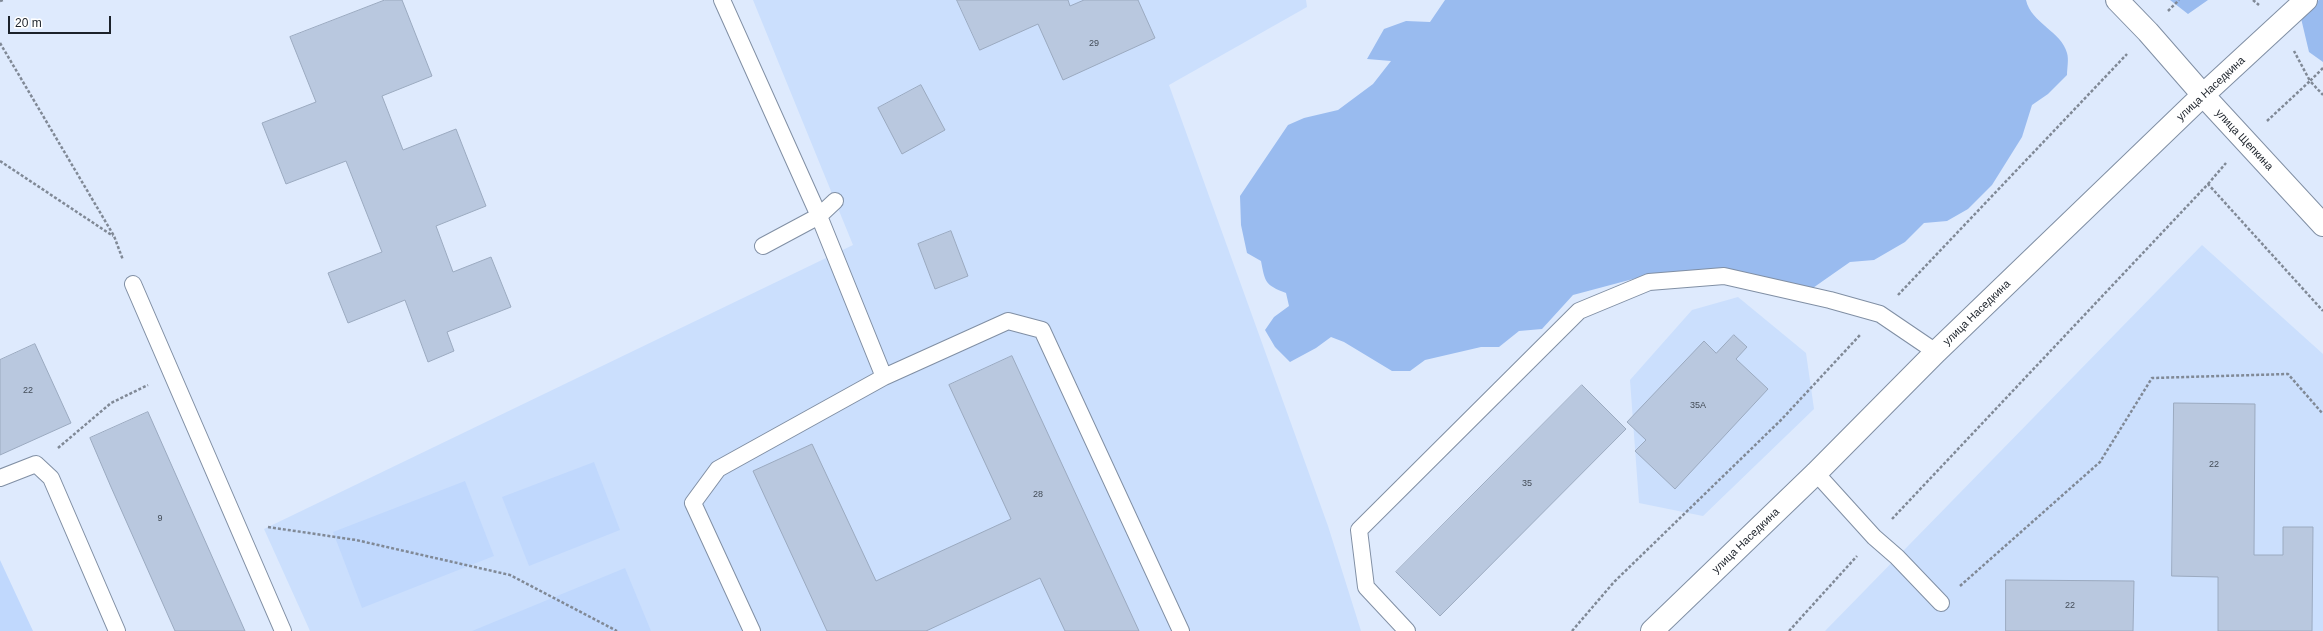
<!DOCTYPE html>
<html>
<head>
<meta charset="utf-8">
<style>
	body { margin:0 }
	#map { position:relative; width:2323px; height:631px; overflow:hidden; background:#deeafd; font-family:Arial,sans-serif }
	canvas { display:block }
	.scale { position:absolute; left:8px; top:16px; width:103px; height:18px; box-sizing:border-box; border:2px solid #1c222a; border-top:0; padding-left:5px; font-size:12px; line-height:14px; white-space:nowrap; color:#1c222a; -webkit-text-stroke:3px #fff; paint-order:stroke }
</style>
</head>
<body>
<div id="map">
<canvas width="2323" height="631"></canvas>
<div class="scale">20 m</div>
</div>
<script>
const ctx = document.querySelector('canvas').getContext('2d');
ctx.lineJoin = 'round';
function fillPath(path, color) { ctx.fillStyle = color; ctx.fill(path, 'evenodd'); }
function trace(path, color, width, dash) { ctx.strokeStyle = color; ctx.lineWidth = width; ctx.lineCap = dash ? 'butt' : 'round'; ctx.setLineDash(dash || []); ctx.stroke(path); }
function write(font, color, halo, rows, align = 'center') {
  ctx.font = font + ' Arial,sans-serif'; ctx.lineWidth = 3; ctx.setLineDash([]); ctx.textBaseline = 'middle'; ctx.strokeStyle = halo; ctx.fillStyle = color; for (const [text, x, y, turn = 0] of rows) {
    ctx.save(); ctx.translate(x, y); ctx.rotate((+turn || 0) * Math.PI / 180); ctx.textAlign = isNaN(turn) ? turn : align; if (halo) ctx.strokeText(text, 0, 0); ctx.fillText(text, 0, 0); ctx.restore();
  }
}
fillPath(new Path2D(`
	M753,0h553l1,7 -138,78 159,441 33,105h-1051l-46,-102 589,-284z
	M2202,245l121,109v277h-498z
	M1738,297l68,56 8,56 -111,107 -64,-13 -9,-123 62,-70z`), '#cbdffd');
fillPath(new Path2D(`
	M594,462l26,68 -91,36 -27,-69z
	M465,481l29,75 -132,52 -29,-76z
	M0,560l33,71h-33z
	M625,568l26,63h-179z`), '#c0d8fd');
fillPath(new Path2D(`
	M1445,0h581c5,23 36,32 41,53 2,6 0,16 0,22l-19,19 -16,11 -10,32 -30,48 -24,24 -21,12 -23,2 -19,19 -31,18 -24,2 -40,28 -162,-15 -75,20 -31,34 -23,2 -20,16h-18l-56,13 -15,11h-18l-48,-29 -13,-5 -15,11 -26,14 -15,-15 -10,-17 9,-13 15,-11 -3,-13c-21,-8 -21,-11 -25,-32l-14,-8 -6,-28 -1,-29 48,-71 16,-7 34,-8 35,-26 18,-23 -24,-2 17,-30 22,-8 24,1z
	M2170,0h38l-20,14z
	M2319,0h4v62l-14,-10 -9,-38z`), '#99bbef');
const building = new Path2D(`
	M385,0h17l30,76 -50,20 21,54 53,-21 30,77 -50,20 17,46 38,-15 20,50 -64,25 7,19 -26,11 -23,-62 -57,23 -20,-50 54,-21 -36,-91 -60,23 -24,-61 54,-21 -26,-65z
	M957,0h111l2,6 14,-6h54l17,38 -92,42 -25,-56 -58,26z
	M921,85l24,45 -43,24 -24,-46z
	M951,231l17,45 -33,13 -17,-45z
	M1734,335l13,12 -11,12 32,30 -93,100 -40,-38 11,-11 -19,-18 77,-81 12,12z
	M35,344l36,79 -71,32v-95z
	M1012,356l127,275h-74l-25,-53 -114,53h-99l-74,-160 59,-27 64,137 135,-62 -62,-134z
	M1582,385l44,44 -186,187 -44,-44z
	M2174,403l81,1 -1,151h29v-28h30l-1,104h-94v-54l-46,-1z
	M148,412l97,219h-70l-64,-144 -21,-49z
	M2006,580l128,1 -1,50h-127z`);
fillPath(building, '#b9c8df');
trace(building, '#9baac0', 1);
const lane = new Path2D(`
	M722,0l97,216 -56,30
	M133,284l150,347
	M884,377l124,-56 34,9 139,301
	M1816,473l58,64 23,20 44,46
	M0,478l36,-14 15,14 66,153
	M752,631l-59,-128 25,-34 166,-92 -65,-161 16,-15
	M1407,631l-41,-44 -7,-57 220,-219 70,-29 75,-6 106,24 50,14 56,38`);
const street = new Path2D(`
	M2203,95l120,130`);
const secondary = new Path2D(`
	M2117,0l31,32 55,63
	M1652,631l164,-158 120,-121 267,-257 103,-95`);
trace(lane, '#808fa4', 18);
trace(street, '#808fa4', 24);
trace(secondary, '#808fa4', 24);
trace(new Path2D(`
	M2253,0l6,5
	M0,1l3,-1
	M2168,11l11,-11
	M0,43l114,193 9,24
	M2323,68l-13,13 13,14
	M2267,121l43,-40 -16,-30
	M0,161l113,75
	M2208,184l18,-21
	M1898,295l229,-241
	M58,448l53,-45 37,-18
	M1892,519l316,-335 115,127
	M268,527l88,13 154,35 107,56
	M1960,586l140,-124 52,-84 136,-4 35,40
	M1572,631l42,-49 167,-162 79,-85
	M1789,631l68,-75`), '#808996', 2.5, [3, 2]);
trace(lane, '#fff', 16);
trace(street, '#fff', 22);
trace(secondary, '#fff', 22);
write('9px', '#434c57', null, [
	["29",1094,44],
	["22",28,391],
	["35А",1698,406],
	["22",2214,465],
	["35",1527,484],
	["28",1038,495],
	["9",160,519],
	["22",2070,606]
]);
write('11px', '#1c222a', '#fff', [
	["улица Наседкина",2211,89,-43],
	["улица Щепкина",2244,140,47],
	["улица Наседкина",1977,313,-44],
	["улица Наседкина",1746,541,-44]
]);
</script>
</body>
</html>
